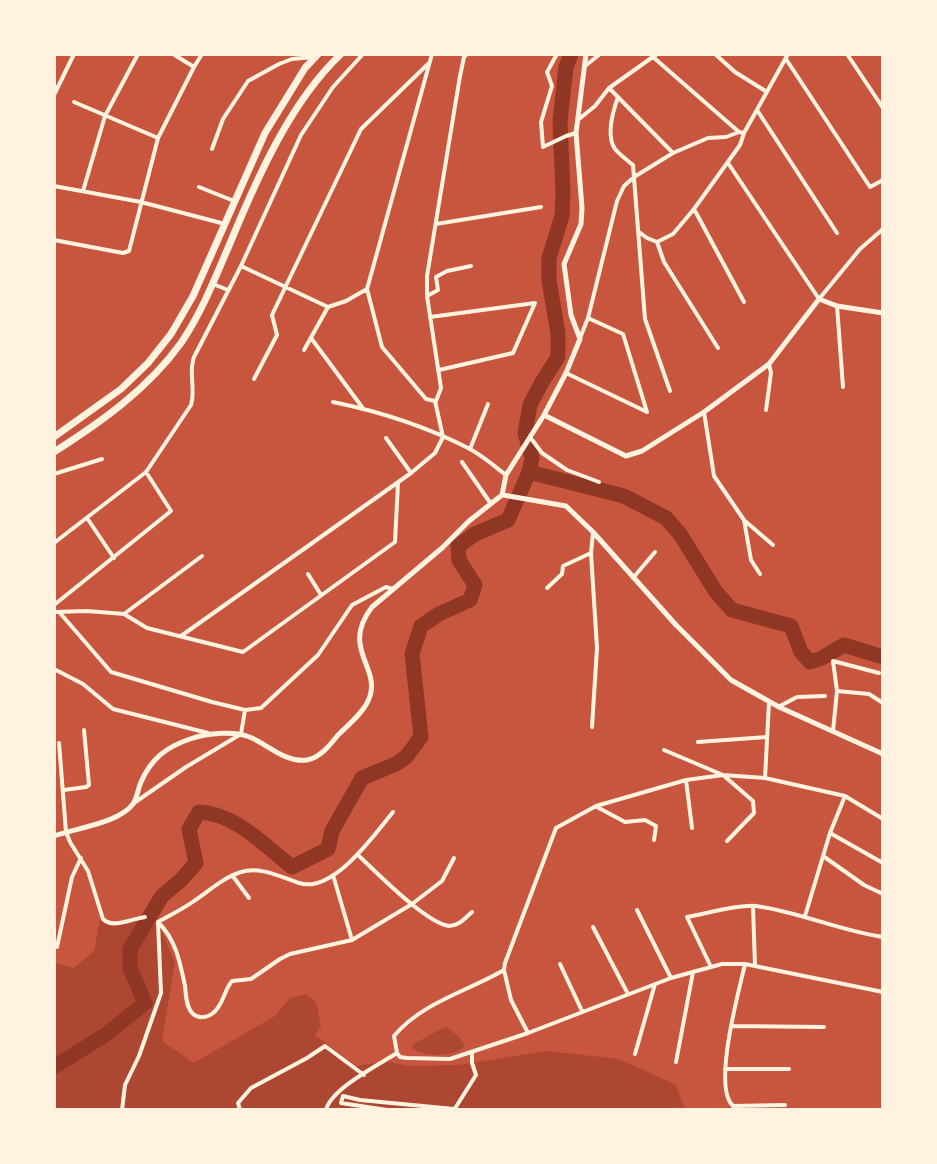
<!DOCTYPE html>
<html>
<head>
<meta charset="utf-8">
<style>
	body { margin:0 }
	#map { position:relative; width:937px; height:1164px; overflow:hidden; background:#c8553d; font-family:Montserrat,sans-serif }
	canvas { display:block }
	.frame { position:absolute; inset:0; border:56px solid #fff3e0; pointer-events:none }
</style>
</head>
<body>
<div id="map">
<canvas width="937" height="1164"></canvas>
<div class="frame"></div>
</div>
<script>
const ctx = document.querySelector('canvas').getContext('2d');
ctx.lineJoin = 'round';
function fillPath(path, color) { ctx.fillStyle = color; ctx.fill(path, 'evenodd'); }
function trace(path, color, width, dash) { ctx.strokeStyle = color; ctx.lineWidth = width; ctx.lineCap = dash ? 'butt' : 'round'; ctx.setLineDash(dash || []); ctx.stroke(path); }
fillPath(new Path2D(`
	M139,916l21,11 15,36 -13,78 32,22 81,-47 15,-18 16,-4 10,8 5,24 -6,9 41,31 31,-5 21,5 50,-1 89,-14 72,8 57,26 9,25h-631v-147l20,5 20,-17 6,-32 14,8z
	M446,1026l13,11 6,9c-14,11 -37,12 -53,2l2,-4z`), '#ae4732');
trace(new Path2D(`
	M529,472l95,24 42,22 14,16 36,58 16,18 59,16 10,26 9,10 12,-4 22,-13 39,12
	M54,1067l51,-32 40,-32 -15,-35v-19l32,-53 19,-16 15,-17 -7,-34 10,-17c36,1 66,34 93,55l36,-18 4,-18 30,-53 34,-14 10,-7 15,-20 -9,-83 9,-28 18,-12 31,-14 5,-15 -16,-25 -1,-14 17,-12 33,-14 21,-48 3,-14 -7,-25 5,-28 12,-23 16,-25v-24l-9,-52v-23l13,-42 1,-23 -3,-72 6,-54 5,-13`), '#8f3625', 15);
trace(new Path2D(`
	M173,54l21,13
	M557,54l-10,18 5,14 -11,36 2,25 23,-11 10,-3
	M715,54l20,18 32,20
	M847,54l36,54
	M653,57l86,75
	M786,59l84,128 13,-7
	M585,66l15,-12
	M609,88l64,65
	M54,95l20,-41
	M618,97c-5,14 -12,39 -3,52 5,6 12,11 18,16l12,154 25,72
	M74,102l84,36
	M757,110l80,123
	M579,119l16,-13 14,-18 48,-34
	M212,149l11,-30 25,-38 31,-17 13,-5 21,-2
	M728,163l91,136 41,-50 23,-20
	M54,186l87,16 84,22
	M199,187l35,14
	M83,191l22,-75 33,-62
	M694,209l50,93
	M436,224l105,-17
	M639,232l8,6 10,4 16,-8 21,-25 46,-64 4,-12 44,-79
	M54,240l69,13 6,-2 29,-113 36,-71 8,-13
	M657,242l7,20 54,86
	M241,266l87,41
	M213,284l15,6
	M367,289l15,58 44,52 9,2
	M427,296l11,-6 -2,-13 11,-6 24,-5
	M837,306l6,81
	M328,307l18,-6 21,-12 65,-235
	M430,317l105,-14
	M588,318l35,16 24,78
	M311,338l51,69
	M580,338l8,-20 29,-117 7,-15 10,-9 39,-24 35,-15 18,-1 13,-5 5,1
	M304,350l24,-43
	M439,370l74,-17 22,-50
	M566,373l81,39
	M254,379l23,-44 -5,-20 89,-186 69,-67
	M436,401l5,-13 -14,-92v-20l33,-200 4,-19 3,-3
	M333,402c44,9 94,25 135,46 14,7 26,18 38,27
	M766,410l5,-37 -2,-9
	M704,412l10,64 30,44 7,40 9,14
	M530,437l12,16 25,17 32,12
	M386,438l25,35
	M470,449l18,-45
	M462,462l29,42
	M54,474l48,-15
	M87,518l27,40
	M745,521l28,24
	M54,543l92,-71 45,-67c5,-16 -3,-32 3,-48l47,-91 60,-131 32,-48 30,-33
	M308,574l13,21
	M633,578l22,-26
	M547,588l15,-14 1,-8 28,-13
	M54,605l117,-94 -25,-39
	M54,612l33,-1 37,3 23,14 96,24 152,-110 3,-59
	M60,613l51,59 101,30 33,8 16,-2 57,-53 34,-50 34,-18 7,2
	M124,614l78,-58
	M181,636l230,-163 24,-20 8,-16 -8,-36
	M54,669l29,15 30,25 95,24
	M837,691l32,3 14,9
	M780,706l17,-9 28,-1
	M592,727l5,-79 -6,-95 2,-20
	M833,731l4,-40 -4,-30 46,12
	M698,742l69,-5
	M59,743l7,89 4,10 18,29 15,48c10,10 28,0 42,-2
	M664,750l59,25 30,26 1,12 -27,28
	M765,778l4,-76
	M686,780l6,48
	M64,790l22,-3 3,-2 -5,-55
	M134,803l52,-36 55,-33 4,-24
	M597,807l28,15 20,-2 11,6 -2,14
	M830,833l53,30
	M358,855c17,16 69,69 91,71 10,0 16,-8 23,-14
	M823,856l41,29 19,9
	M232,875l17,23
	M333,875l19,65
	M753,906l2,60
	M637,910l34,68
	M805,916l25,-83 15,-37
	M158,922c18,18 22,40 27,64 1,9 1,20 7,27 6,6 15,5 21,0 10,-7 11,-23 19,-32l19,-2 29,-20 10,-5 62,-14 60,-36 30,-23 12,-23
	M158,922c12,-7 25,-13 36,-21 15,-10 30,-24 47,-29 19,-6 40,5 58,11 34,11 76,-49 94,-71
	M593,927l35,67
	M57,947l15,-70 9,-19
	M560,964l22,47
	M745,964c-6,27 -33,123 -12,142l52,-1
	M711,967l-24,-50c18,-3 52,-13 69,-11 44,6 84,25 127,31
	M504,970l7,30 17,33
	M732,1026l92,1
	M397,1053l-3,-17c27,-33 74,-45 110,-66l1,-7 51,-135 40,-22 90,-26 37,-5 42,3 80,18 38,23
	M397,1053l3,4 7,1 43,1 78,-26 143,-55 51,-14h23l138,28
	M635,1054l20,-70
	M676,1062l17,-90
	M725,1069h64
	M122,1110l3,-25 14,-29 22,-63 -3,-71
	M240,1110l-2,-7 13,-15 56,-30 18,-12 39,29
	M326,1110c5,-21 52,-45 71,-57
	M387,1110l-46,-7 2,-7 17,4 94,9
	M454,1110l22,-35 -4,-12v-11`), '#fff3e0', 4);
trace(new Path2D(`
	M544,415l82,41 16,-5 62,-39 65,-48 50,-65 18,7 46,7
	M503,495l63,11 27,26 83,93 55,55 48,27 104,47
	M54,836c22,-8 65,-13 79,-32 4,-6 5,-15 8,-22 10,-23 25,-35 49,-43 17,-6 46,-9 62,-1 17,8 35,25 55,22 13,-2 23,-15 31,-25 10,-10 24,-21 30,-34 16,-33 -29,-51 4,-94l70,-59 27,-27 33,-26 4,-20 38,-60 22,-42 14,-34 -9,-24 -7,-51 17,-40 1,-16 -6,-75 10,-79`), '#fff3e0', 5);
trace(new Path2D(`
	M54,437l67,-48 27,-26 23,-29 22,-38 72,-163 40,-65 13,-14
	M54,452c47,-30 94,-63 127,-109 21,-31 35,-67 50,-102 26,-63 60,-140 110,-187`), '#fff3e0', 7);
</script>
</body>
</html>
